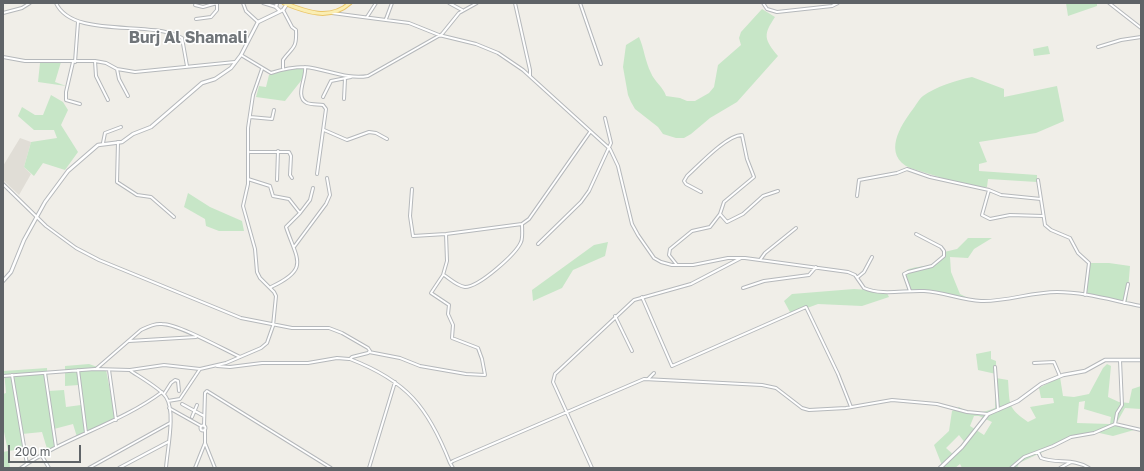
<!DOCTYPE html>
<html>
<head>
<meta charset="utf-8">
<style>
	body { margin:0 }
	#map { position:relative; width:1144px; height:471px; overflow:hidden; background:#f0eee8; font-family:"Golos Text",sans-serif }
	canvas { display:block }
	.frame { position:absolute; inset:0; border:4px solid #5f6367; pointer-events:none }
	.scale { position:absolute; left:8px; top:445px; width:73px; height:18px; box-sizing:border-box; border:2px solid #5f6367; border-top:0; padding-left:5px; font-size:12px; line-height:14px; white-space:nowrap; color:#5f6367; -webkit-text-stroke:3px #fff; paint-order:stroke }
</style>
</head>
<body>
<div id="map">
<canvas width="1144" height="471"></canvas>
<div class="frame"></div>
<div class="scale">200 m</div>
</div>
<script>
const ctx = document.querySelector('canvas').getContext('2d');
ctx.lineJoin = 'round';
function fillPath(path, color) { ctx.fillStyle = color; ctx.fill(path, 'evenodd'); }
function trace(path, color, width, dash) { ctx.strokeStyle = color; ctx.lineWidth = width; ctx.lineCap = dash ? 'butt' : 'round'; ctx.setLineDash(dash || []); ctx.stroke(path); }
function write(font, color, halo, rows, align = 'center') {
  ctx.font = font + ' "Golos Text",sans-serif'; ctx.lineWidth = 3; ctx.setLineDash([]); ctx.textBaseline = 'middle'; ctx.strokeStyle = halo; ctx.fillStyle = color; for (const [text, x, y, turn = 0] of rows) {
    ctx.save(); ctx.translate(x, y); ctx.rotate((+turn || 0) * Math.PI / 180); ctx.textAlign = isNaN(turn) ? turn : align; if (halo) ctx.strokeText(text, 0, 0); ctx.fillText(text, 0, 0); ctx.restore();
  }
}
fillPath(new Path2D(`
	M20,138l11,4 -7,25 7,7 -12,21 -16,-15v-14z`), '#e0ddd6');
fillPath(new Path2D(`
	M1066,3h31v3l-29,10z
	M762,9l13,8c-12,18 -11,22 3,39l-41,46 -27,16 -19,16 -7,4h-8l-13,-4 -5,-7 -23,-18 -4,-7 -3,-7 -5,-28 3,-22 13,-8c5,11 6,24 12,36 3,8 13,15 15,23l14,2 7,3h8l14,-8 5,-6 4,-22 23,-20 -2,-7 2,-6z
	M1048,46l2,8 -16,2 -1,-7z
	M61,62l-6,20 11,4 -28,-4 2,-19z
	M304,68v9l-19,24 -29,-4 3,-11 7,1 3,-12 14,-5z
	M972,77l32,12v8l53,-11 7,35 -28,12 -57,9 8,20 -8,2v7l58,4v7l-49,-3 -1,8h-16l-61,-19c-28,-13 -10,-42 3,-59 3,-4 6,-10 10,-13 12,-9 34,-16 49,-19z
	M51,95l12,7 5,8 -7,15 17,27 -13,18 -22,-7 -9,13 -10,-9 7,-25 26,-4 -3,-8h-20l-16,-14 4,-9 13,8h8z
	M188,193l22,14 32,14 2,10h-25l-13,-5 -1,-7 -21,-12z
	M968,238h24l-18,11 -6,9 -18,-1 1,15 9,22 12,6 -41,-9h-23l-3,-11 2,-10c16,-7 28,1 37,-18l13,-3z
	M608,242l-3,14 -32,14 -11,18 -29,13 -1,-11 62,-45z
	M1087,263h22l21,3 -3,36 -41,-9 3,-24z
	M854,289l32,2 3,6 -27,9 -44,-2 -27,10 -7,-13 8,-7z
	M991,351v8l5,2v13l-18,-4 -2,-16z
	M89,364l17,6 10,50 -39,17 -4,-13 -19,5 2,18 -8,5 -6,-20 -20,2 2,15 -16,2 2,17h-7v-16l5,-1 -5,-24v-33l3,-1 -2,-22 43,-3 1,23 16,-1 2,17 15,-2 -2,-20 -14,1v-20z
	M1107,364l4,2 -3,31 11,5 10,1 3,-14 9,-3v23l-16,-1 -9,16 18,6 -21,6 -18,-4 -20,5 -56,26 -2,5h-55l-2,-4 -5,4h-12l-9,-23 15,-14 3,-20 7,-4c11,8 24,6 36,1l1,-30 12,2c2,25 -1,27 20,42l8,-4 -6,-11 24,-4 -1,-5h-12l-2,-10 21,-11 3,19 11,1 15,-3 14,-26zM1085,401l-1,8 27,8 -1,7 -33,-1 2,-21zM974,416h5l13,6 -8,13 -14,-9zM959,435l7,9 -11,12 -9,-8z`), '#c7e6c7');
const minor = new Path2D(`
	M56,3c16,35 90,18 122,33l4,2 5,28
	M243,3l3,8 12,11
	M263,3l13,4
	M449,3l13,7
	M515,3l15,67v6
	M580,3l21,61
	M763,3l4,6 10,3 55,-6 6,-3
	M1109,3l32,25
	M195,5l8,2 14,-4
	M283,10l9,17 4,3c1,20 -4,17 -13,30v8
	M3,13l19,-5 8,-5
	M332,13l77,10 30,12 37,9 22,9 25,17 87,79 8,17 14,58 6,11 16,23 7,4 11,3h21l35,-7h17l103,14 7,3 9,13c18,8 40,2 60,3 20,1 37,9 57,10 25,1 50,-9 76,-9 28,0 57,9 84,14
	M367,17l9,-14
	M196,19l15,-2 6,-7v-7
	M386,19l6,-16
	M1098,47l23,-7 20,-3
	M241,55l30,18c12,-4 23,-6 34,-6 21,2 42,13 63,9l74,-42 17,-21 18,-10
	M3,57l22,4h70l11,2 11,6 18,3 100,-10
	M95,61l1,15 12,24
	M73,62l-7,30v8l14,4
	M75,62l3,-40
	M305,67c2,10 -11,30 2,36 5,2 12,1 16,2l3,4 -9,65
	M117,69l2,10 9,17
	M323,97l8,-16 20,-4
	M344,99l1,-20
	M250,117l22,2 2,-9
	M324,130l23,10 22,-8 7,1 11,6
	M118,142l-1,40 20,13 14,2 23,20
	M103,143l2,-10 16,-6
	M250,152h39l2,4 -1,19 2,3
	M248,179l22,7 3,10 16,3 11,14 -14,14c11,33 24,42 -15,60
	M277,180l1,-29
	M1038,180l7,45 6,5 19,8 8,15 11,10 -4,32
	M3,184l43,42 30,22 23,12 142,58 51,10h37l13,5 26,15 2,3 -2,2 -16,4 -2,2c57,22 78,48 100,104
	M412,189l-2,27 3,20 33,-2 76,-10 7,-5 61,-87
	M989,190l-7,25 8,4 20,-4 33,1
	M857,196l2,-16 38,-7 10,-4 23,8 59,13 12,5 40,4
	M300,213l10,-13 3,-12
	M720,214l7,8 16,-8 20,-18 15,-5
	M538,244l43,-42 8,-11 22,-48 -6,-25
	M294,247l32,-43 4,-9 -3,-17
	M760,260l5,-7 31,-25
	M677,265l-8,-10 1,-6 22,-18 18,-4 10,-13 4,-12 30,-25 -7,-18 -5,-24c-15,0 -43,30 -55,41l-3,5 2,3 15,8
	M444,275c6,4 13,11 21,12 14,0 51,-33 56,-45 2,-4 1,-13 1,-18
	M858,277l6,-5 8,-15
	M743,288l21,-7 45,-6 7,-8
	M910,291l-6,-17 4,-2 24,-6 12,-10v-5l-3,-4 -25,-13
	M642,297l30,69 134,-59 32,67 13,33
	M1124,303l4,-19
	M615,316l17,35
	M129,341l67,-4
	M369,352l31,6 20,8 46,8 19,1 -3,-16 -4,-11 -26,-10 1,-13 -5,-11 1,-9 -18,-12 12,-18 4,-14 -1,-27
	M1120,360l2,45 -5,8 -2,11 26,6
	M1034,363l20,-1 6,14
	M217,366l13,1 32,-4h46l29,-5 12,1
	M995,367l3,43
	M96,369l45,-39c6,-3 13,-7 21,-6 16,0 61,25 78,33
	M78,370l8,63
	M109,370l7,50
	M131,371c9,6 30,18 35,26 10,15 1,54 0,71
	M45,373l11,74
	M12,375l15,89
	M3,376l92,-7 35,1 34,-5 36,4 26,-6 35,-15 6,-5 6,-17 3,-30 -2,-4 -14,-14 -3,-6 -2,-23 -12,-43 5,-22v-56l5,-33 9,-26
	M648,379l6,-6
	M164,394l7,-11 4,-3 3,1 1,10
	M168,401l12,-2 20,-30
	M182,404l22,12
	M169,408l32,18
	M192,417l5,-12
	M200.5 428a2.5 2.5 0 1 1 5 0a2.5 2.5 0 1 1-5 0Z
	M204,426l1,-33 2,-2 124,77
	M205,430v13l10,25
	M1038,452l3,6c16,6 33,0 48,10
	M42,456l7,12
	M21,468c44,-31 98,-44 141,-76
	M89,468l81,-45
	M119,468l49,-26
	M195,468l10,-25
	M369,468l26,-86
	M453,468l-3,-5 3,-2 191,-82 118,6 14,3 26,20 7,2 37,-2 46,-8 45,4 30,8 21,2
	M592,468l-39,-86 2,-8 79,-74 57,-16 50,-26
	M1011,468l13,-11 29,-11 18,-9 23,-4 21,-9
	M1060,468l11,-6`);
const tertiary = new Path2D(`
	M277,3l-1,4 3,3
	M3,281l8,-9 13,-32 21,-38 23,-31 30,-26 24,-3 11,-8 18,-7 51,-44 13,-4 16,-11 10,-13 17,-33 25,-12 4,-6
	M940,468l22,-21 26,-33 30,-13 23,-17 22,-9 22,-4 20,-11h36`);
const primary = new Path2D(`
	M284,3c22,9 46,18 66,0`);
trace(minor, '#b5b8bb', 4);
trace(tertiary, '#b5b8bb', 4.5);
trace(primary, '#eac568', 5);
trace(minor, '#fff', 2);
trace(tertiary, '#fff', 2.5);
trace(primary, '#faeeb3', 3);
write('bold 16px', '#707579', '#fff', [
	["Burj Al Shamali",188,38]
]);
</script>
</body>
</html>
